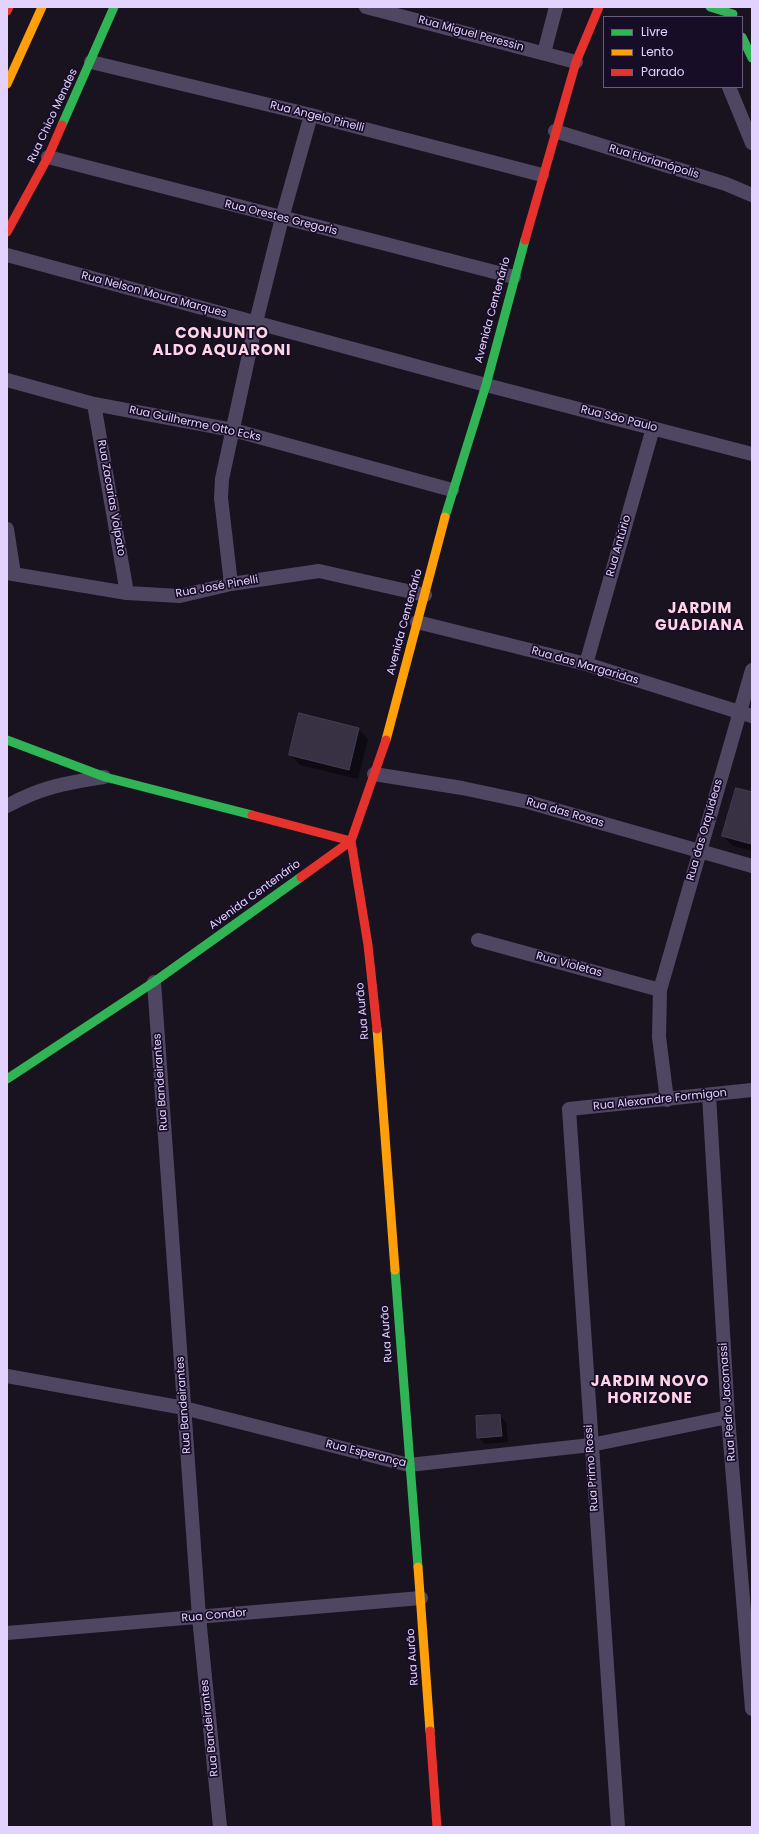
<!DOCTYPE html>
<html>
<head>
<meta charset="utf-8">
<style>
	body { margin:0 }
	#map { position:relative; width:759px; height:1834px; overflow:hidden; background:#191320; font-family:Poppins,sans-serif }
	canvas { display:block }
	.frame { position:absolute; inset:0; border:8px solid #e2d2ff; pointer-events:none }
	.legend { position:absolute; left:603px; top:16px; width:140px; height:72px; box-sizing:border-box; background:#180d26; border:1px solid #695c7d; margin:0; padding:5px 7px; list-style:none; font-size:12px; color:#e2d2ff }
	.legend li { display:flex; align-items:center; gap:8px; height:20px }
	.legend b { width:20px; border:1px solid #695c7d }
</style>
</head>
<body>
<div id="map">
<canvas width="759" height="1834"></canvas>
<div class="frame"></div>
<ul class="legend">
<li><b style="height:5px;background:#30b455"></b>Livre</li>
<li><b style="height:5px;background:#ff9f0a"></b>Lento</li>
<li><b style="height:5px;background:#e5322d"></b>Parado</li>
</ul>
</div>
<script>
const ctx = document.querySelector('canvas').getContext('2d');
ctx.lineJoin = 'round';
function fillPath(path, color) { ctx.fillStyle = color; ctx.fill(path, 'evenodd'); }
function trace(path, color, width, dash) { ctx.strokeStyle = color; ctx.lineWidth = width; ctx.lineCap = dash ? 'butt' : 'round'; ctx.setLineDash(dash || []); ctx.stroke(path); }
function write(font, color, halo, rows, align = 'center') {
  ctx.font = font + ' Poppins,sans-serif'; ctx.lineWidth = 3.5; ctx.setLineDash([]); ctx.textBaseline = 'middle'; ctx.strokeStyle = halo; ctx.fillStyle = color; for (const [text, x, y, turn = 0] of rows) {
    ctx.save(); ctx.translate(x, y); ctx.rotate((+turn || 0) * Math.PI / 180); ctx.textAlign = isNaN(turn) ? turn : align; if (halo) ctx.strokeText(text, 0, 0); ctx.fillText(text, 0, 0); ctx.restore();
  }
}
fillPath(new Path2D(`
	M358,729l10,10 -10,40 -58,-14 -10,-10z
	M736,789l16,4v58l-19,-5 -10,-10z
	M500,1416l6,6 2,20 -23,2 -7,-7z`), '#0007');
const building = new Path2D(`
	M299,713l60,15 -10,42 -60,-15z
	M736,788l16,4 -1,52 -29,-8z
	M500,1415l2,21 -25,2 -1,-22z`);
fillPath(building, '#383143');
trace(building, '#473d55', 1);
trace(new Path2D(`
	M366,7l210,55
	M544,53l12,-46
	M91,62l220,53 231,60
	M729,87l23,56
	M555,131l171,53 26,11
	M48,157l466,120
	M7,255l479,130 266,69
	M7,380l87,24 139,26 219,60
	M94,404l33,189
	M7,529l7,45
	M7,573l120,20 53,3 51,-12 88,-13 106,24
	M231,584l-10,-86 1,-19 34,-157 26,-104 29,-103
	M417,622l169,42 166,52
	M586,664l67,-236
	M374,774l88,14 66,14 224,64
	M7,806c34,-19 59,-23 97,-29
	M478,940l182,50
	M154,982l45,635 21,210
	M709,1095l19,322 24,292
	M667,1100l-8,-63 1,-47 92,-320
	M7,1376l177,32 225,57 182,-20 137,-28
	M7,1633l414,-35
	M618,1827l-49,-718 183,-19`), '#4f4762', 14);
trace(new Path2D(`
	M710,7l23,7
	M742,37l10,21
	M62,125l52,-118
	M445,517l41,-132 39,-145
	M7,740l98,37 147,38
	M7,1079l147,-97 147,-105
	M395,1270l23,297`), '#30b455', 9);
trace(new Path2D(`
	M7,84l35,-77
	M386,740l59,-223
	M377,1029l18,241
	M418,1567l12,164`), '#ff9f0a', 9);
trace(new Path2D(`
	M7,11l2,-4
	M7,232l41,-75 14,-32
	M525,240l51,-178 23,-55
	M252,815l99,26
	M351,841l17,104 9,84
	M301,877l50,-36 35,-101
	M430,1731l7,96`), '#e5322d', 9);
write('11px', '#e2d2ff', '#180d26', [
	["Rua Miguel Peressin",471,34,15],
	["Rua Chico Mendes",53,116,-65],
	["Rua Angelo Pinelli",317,117,14],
	["Rua Florianópolis",654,162,17],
	["Rua Orestes Gregoris",281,218,14],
	["Rua Nelson Moura Marques",154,295,15],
	["Avenida Centenário",493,310,-75],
	["Rua São Paulo",619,419,14],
	["Rua Guilherme Otto Ecks",195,424,12],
	["Rua Zacarias Volpato",111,498,80],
	["Rua Antúrio",619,546,-74],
	["Rua José Pinelli",217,587,-10],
	["Avenida Centenário",405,622,-75],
	["Rua das Margaridas",585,666,16],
	["Rua das Rosas",565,813,16],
	["Rua das Orquídeas",705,830,-74],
	["Avenida Centenário",255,895,-36],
	["Rua Violetas",569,965,15],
	["Rua Aurão",363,1011,-95],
	["Rua Bandeirantes",161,1082,-94],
	["Rua Alexandre Formigon",660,1100,-6],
	["Rua Aurão",387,1334,-94],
	["Rua Pedro Jacomassi",728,1402,-94],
	["Rua Bandeirantes",184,1405,-94],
	["Rua Esperança",366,1454,14],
	["Rua Primo Rossi",592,1468,-94],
	["Rua Condor",214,1616,-5],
	["Rua Aurão",413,1657,-94],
	["Rua Bandeirantes",210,1728,-96]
]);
ctx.letterSpacing = '1px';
write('bold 15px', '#ffd4e5', '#180d26', [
	["CONJUNTO",222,334],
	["ALDO AQUARONI",222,351],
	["JARDIM",700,609],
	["GUADIANA",700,626],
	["JARDIM NOVO",650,1382],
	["HORIZONE",650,1399]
]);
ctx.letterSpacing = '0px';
</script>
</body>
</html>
